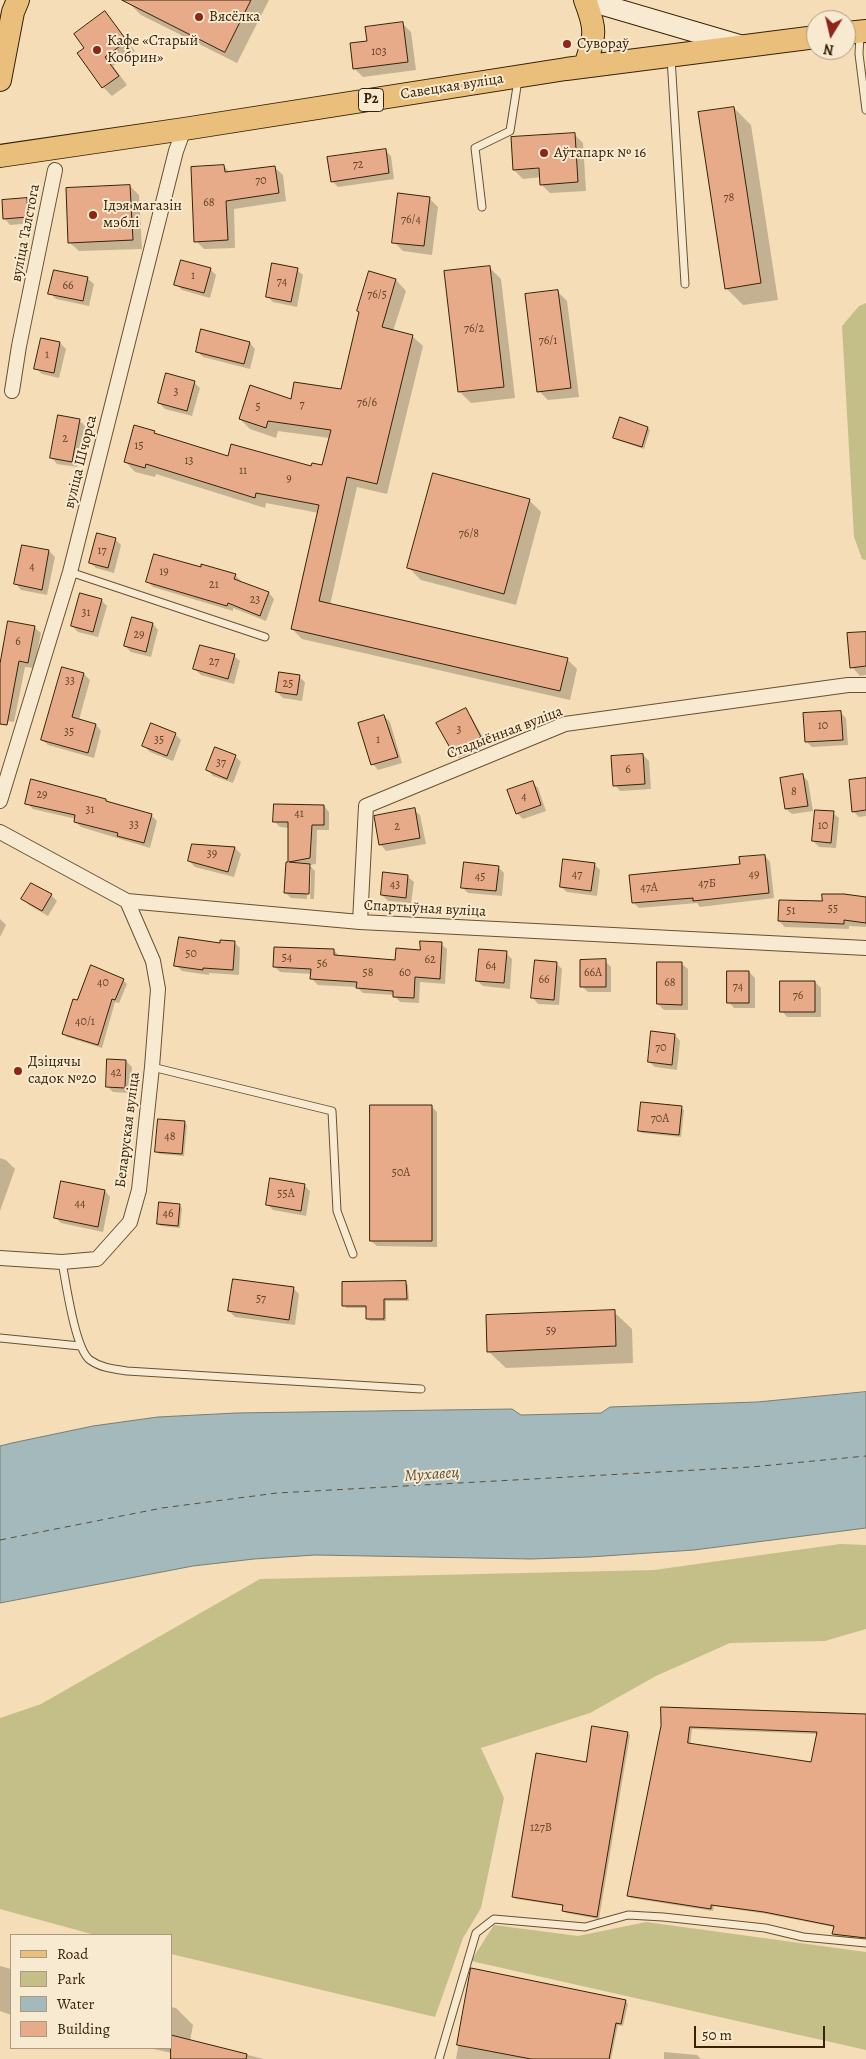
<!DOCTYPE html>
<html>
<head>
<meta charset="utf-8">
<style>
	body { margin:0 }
	#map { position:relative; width:866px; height:2059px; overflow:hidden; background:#f5deb7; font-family:Alegreya,serif }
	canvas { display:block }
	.legend { position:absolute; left:10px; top:1934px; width:162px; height:115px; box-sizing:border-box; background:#f8ead0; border:1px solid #ab9a7f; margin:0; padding:6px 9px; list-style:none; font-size:15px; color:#382206 }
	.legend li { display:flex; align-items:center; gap:10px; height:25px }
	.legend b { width:25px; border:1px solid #ab9a7f }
	.north { position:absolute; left:806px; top:10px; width:50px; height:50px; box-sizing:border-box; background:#f8ead0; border:1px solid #ab9a7f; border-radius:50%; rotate:189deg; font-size:14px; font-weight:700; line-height:20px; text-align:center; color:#382206 }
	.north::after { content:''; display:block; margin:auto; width:18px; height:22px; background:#8f2418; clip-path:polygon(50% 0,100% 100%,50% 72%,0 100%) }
	.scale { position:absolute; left:694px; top:2026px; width:131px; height:22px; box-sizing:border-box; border:2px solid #382206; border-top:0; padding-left:6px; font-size:15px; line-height:18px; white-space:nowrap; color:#382206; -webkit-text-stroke:4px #f8ead0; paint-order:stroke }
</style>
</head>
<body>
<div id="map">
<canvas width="866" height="2059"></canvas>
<ul class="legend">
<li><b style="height:6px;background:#eabf7c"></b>Road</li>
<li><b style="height:14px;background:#c4bf89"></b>Park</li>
<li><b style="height:14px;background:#a3b9bb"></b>Water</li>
<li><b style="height:14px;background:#e8ab8a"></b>Building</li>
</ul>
<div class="north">N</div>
<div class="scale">50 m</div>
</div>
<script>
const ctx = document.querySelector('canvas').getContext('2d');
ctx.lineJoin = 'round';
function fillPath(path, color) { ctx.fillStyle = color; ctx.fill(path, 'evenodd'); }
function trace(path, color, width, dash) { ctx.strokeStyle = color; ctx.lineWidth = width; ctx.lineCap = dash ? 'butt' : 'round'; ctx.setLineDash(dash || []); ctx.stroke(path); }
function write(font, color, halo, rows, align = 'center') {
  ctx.font = font + ' Alegreya,serif'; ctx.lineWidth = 4; ctx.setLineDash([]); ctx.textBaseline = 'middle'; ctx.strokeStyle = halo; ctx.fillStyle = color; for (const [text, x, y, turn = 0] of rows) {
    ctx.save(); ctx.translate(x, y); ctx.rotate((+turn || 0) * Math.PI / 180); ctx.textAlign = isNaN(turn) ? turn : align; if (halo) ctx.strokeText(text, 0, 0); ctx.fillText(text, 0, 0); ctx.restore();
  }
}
fillPath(new Path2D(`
	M866,303v257l-4,-1 -8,-22 -12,-211 17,-20z
	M840,1544l26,1v84l-41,12 -95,2 -74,33 -66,37 -109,35 23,50 -23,110 -18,30 -28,79 -264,-63v-19h-76l-95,-26v-191l41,-14 219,-125 394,-9z
	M646,1922l220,30v98l-395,-89 23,-36 84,11z`), '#c4bf89');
const water = new Path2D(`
	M866,1392v136l-172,22 -105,7 -58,2 -216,-4 -61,4 -61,7 -193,37v-157l12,-3 81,-17 65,-9 78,-4 276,-4 9,6 80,-2 9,-6 147,-5z`);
fillPath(water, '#a3b9bb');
trace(water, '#787d73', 1);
fillPath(new Path2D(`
	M130,0h139l-32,63 -96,-48 -12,-12z
	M105,13l30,38 -22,15 14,19 -15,11 -9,-9 -17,-39z
	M402,23l9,9 5,38 -53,7 -9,-9 14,-26z
	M734,108l17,17 27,175 -35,5 -17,-17z
	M574,134l9,9 3,48 -36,2 -9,-9v-7l-18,2 -9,-9z
	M385,150l6,6 3,23 -56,8 -6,-6z
	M224,166l6,7 44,-6 9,8 3,26 -52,8 1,39 -31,1 -8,-8z
	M130,186l9,9 3,54 -63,2 -9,-8z
	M429,198l9,9 -6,48 -29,-4 -9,-9z
	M26,199l6,6 1,18 -23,2 -5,-6z
	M489,267l12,12 14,119 -44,5 -12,-12z
	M210,269l6,6 -6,23 -28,-8 -6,-6z
	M297,270l6,5 -6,32 -24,-5 -6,-6z
	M55,271l33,8 6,5 -5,22 -33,-7 -6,-6z
	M370,273l26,7 10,11 -13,40 19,5 11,10 -36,148 -30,-7 -27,118 237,54 10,10 -7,31 -268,-61 -10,-10 27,-116 -53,-10 -1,5 -109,-34 -1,3 -20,-5 -10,-11 29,-29 4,4 71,21 83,10 11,-1 7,-28 -52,-7 -2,7 -26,-9 -10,-10 52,-18 50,-10z
	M558,292l9,9 12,96 -31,3 -9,-9z
	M42,339l18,4 6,6 -7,29 -17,-4 -6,-6z
	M250,343l5,6 -5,20 -47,-12 -6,-6z
	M194,382l6,6 -8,28 -27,-7 -6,-6z
	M79,420l6,6 -8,41 -20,-3 -5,-6z
	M648,428l2,2 -6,19 -27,-9 -2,-2z
	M529,500l12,12 -25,93 -95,-25 -12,-12z
	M115,539l6,6 -7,28 -18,-5 -6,-5z
	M23,546l26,5 6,6 -8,38 -26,-5 -5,-6z
	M202,568l33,7 6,6 -1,2 29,10 5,6 -8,22 -33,-13v3l-80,-24 -6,-6z
	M101,600l6,6 -9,31 -20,-5 -6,-6z
	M133,619l20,5 5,6 -7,27 -20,-5 -6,-6z
	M9,622l26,6 6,5 -7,35 -9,-1 -11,55 -14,-2v-50z
	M866,633v42l-6,1 -8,-9z
	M234,656l6,5 -6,23 -33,-9 -6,-6z
	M63,669l21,5 6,6 -11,40 17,5 5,6 -7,27 -46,-13 -6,-5z
	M299,677l6,5 -3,19 -19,-3 -6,-6z
	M466,710l5,6 15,27 -27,15 -5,-6z
	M840,712l6,6 2,27 -36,2 -6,-6z
	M384,716l6,6 12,41 -24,7 -5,-6z
	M175,734l6,6 -8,21 -23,-9 -6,-6z
	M643,755l6,6 2,28 -31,2 -5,-6z
	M235,756l6,6 -8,21 -20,-7 -5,-6z
	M802,775l6,6 5,30 -21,3 -6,-5z
	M866,779v37l-7,1 -6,-6z
	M532,782l6,6 8,23 -23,8 -6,-6z
	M106,800l3,3 42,12 6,6 -7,27 -69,-21 -6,-6 1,-2 -43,-10 -6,-6z
	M324,806l5,6v18h-12l-1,34 -7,1 6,6 -1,28h-4l1,-30h-2l-2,30 -16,-1 -6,-6 4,-29v-35l-9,-1 -5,-5z
	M414,810l6,5 6,29 -40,7 -5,-6 -5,-28z
	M833,813l6,5 -3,30 -17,-1 -6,-6z
	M193,846l42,2 6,6 -7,23 -39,-10 -6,-6z
	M765,856l5,6 4,36 -74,9 -3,-4 -58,5 -6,-6z
	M594,864l6,6 -3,26 -30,-4 -6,-5z
	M498,867l6,6 -2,23 -34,-3 -6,-6z
	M384,874l24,3 6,5 -3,21 -23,-2 -6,-6z
	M51,895l6,6 -9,15 -19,-11 -6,-6z
	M866,899v28l-17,-1v3l-64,-2 -6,-6 44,-18z
	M0,919l6,6 -6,12z
	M234,942l6,6 -1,27 -30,-2v2l-27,-4 -6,-6 45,-20z
	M441,944l6,5 -2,35 -25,-2 -1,21 -19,-1 -6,-7 -31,-2 -6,-6 -39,-2 -6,-6v-5l-32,-2 -6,-6 60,-16 5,6 57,5z
	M506,953l6,6 -2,30 -27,-3 -6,-5z
	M605,961l6,6v25h-23l-6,-6z
	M556,963l6,6 -3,36 -21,-1 -5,-6z
	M682,964l6,5v41h-24l-6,-6z
	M749,972l6,6v30h-21l-5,-6z
	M123,980l4,4 -8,19 -4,-1 -13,46 -35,-11 -3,-3 13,-33z
	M815,982l6,6v29h-34l-5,-6z
	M675,1035l5,6 -3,29 -22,-3 -6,-5z
	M126,1061l6,6 -2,26 -17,-1 -6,-6z
	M431,1106l6,6v135l-60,-1 -6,-5z
	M681,1108l3,2 -3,27 -39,-4 -3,-2z
	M184,1122l3,3 -3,31 -25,-2 -2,-2z
	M0,1158l6,2 9,9 -15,42z
	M304,1185l6,6 -4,25 -33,-6 -6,-6z
	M105,1191l5,6 -7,35 -42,-9 -6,-6z
	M179,1205l3,3 -2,20 -19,-2 -3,-2z
	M406,1283l2,2 1,16h-23v20h-16l-3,-3v-10h-21l-2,-3z
	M293,1288l6,6 -4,31 -60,-8 -6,-6z
	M614,1312l18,17 1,34 -127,5 -18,-17z
	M866,1716v223l-30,-3 -3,-2 1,-7 -67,-13 -53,-8 -1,5 -82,-13 -3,-3 34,-169zM692,1729l126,5 -6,29 -122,-18z
	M627,1733l3,2 -31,184 -33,-6 -3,-3 1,-4 -48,-7 -3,-3 74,-133z
	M0,1966l11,3v46l-11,-4z
	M472,1969l153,32 3,3 -5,22 -5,-1 -7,34h-155z
	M171,2007l5,1 17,17 -3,16 74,18h-90l2,-5 -27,-6h22z
	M664,2052l33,3 4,4h-37z`), '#0003');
trace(new Path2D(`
	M0,1540l162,-32 115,-15 474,-26 115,-11`), '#584f3c', 1, [6, 5]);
const building = new Path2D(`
	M122,0h129l-26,52z
	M105,11l22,30 -22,16 14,19 -17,12 -25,-35 7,-5 -10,-14z
	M403,22l5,40 -55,7 -3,-26 17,-2 -2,-14z
	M734,107l27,176 -36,6 -27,-177z
	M575,133l3,49 -38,3 -1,-17 -26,2 -2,-33z
	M386,149l3,24 -58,9 -4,-25z
	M224,165l1,7 50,-6 4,27 -53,8 2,39 -34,2 -3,-75z
	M130,185l3,55 -65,3 -2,-55z
	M398,193l32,4 -6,49 -32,-3z
	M27,198l1,19 -25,2 -1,-19z
	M181,260l30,8 -7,25 -30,-8z
	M272,263l26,5 -7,34 -25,-5z
	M490,266l14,121 -46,5 -14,-121z
	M54,270l34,7 -5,24 -35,-7z
	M369,271l27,8 -14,48 31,8 -36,149 -30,-7 -28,124 249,57 -8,33 -269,-62 28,-124 -63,-12 -1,5 -109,-34 -1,4 -21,-6 10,-37 21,6 -1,2 74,23 3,-12 80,22 1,-3 10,2 9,-35 -63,-9 -2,7 -27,-9 11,-34 41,14 3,-17 47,7 18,-77 -2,-1z
	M558,290l13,98 -34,4 -12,-98z
	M201,329l49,13 -6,22 -48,-12z
	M41,338l19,4 -6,31 -20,-4z
	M166,373l29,8 -8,30 -29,-8z
	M58,415l22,4 -8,43 -22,-4z
	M620,417l28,10 -6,20 -29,-9z
	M433,473l97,26 -26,95 -97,-26z
	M97,533l19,5 -8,30 -19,-5z
	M22,545l27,5 -7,40 -28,-6z
	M154,554l47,13v-3l35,10 -2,5 35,13 -9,24 -32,-13 -1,3 -81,-24z
	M80,593l22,6 -9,33 -22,-6z
	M132,617l21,6 -7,29 -22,-6z
	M8,621l27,5 -7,37 -9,-2 -12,64 -7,-1v-60z
	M866,632v34l-16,2 -3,-35z
	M200,645l35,9 -7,25 -35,-10z
	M62,667l22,6 -12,44 24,7 -8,29 -47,-13z
	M279,672l21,3 -3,20 -21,-3z
	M466,708l15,29 -28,16 -17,-30z
	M841,711l2,29 -38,2 -2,-29z
	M384,715l14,42 -27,8 -13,-42z
	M151,723l25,10 -9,23 -25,-10z
	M215,747l21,8 -9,24 -21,-9z
	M643,754l2,30 -32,2 -2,-30z
	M803,774l5,32 -23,3 -5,-31z
	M866,778v32l-14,2 -3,-32z
	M31,779l75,20v2l46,13 -8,29 -27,-7 1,-3 -44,-11 1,-7 -50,-11z
	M533,781l8,24 -25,9 -9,-24z
	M274,804l50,1v20h-12l-2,33 -21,4 21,2 -1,30 -25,-1 2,-31h2v-40h-15z
	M415,808l5,30 -41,7 -5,-29z
	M815,810l19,1 -3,32 -19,-2z
	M192,844l43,3 -7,25 -40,-11z
	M765,855l4,38 -76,8v-3l-61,5 -3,-28 111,-11 -1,-7z
	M563,859l32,4 -4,28 -31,-4z
	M464,862l35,4 -3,25 -35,-3z
	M383,872l25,3 -2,23 -25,-3z
	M31,883l21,11 -10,17 -21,-12z
	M822,894h22l22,3v26l-22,-3v4l-66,-3 1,-21 43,1z
	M179,937l41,6v-3l15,1 -2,29 -30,-2v2l-29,-4z
	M420,941l22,1 -2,37 -25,-2 -1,21 -21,-1v-6l-37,-3 1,-6 -47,-3 1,-10 -38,-2 1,-20 60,2v6l61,5 1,-12 24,2z
	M479,949l28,2 -3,32 -28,-2z
	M606,959v28h-26v-27z
	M535,960l22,2 -3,38 -23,-2z
	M657,962h25v43l-25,-1z
	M91,965l33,14 -9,21 -3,-1 -14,46 -36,-11 11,-35 4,1z
	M727,971h22v32h-22z
	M780,981h35v31h-35z
	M651,1031l24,3 -3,31 -24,-3z
	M107,1059l19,1 -1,28 -19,-1z
	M641,1102l41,4 -3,29 -41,-4z
	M370,1105h62v136h-62z
	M158,1119l27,2 -3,33 -27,-2z
	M270,1178l35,6 -4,27 -35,-6z
	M61,1181l44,9 -7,37 -44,-9z
	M159,1202l21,2 -2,22 -21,-2z
	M233,1279l61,8 -5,33 -61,-9z
	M406,1281l1,18h-23v20h-18v-13h-24v-24z
	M615,1310l1,36 -129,6 -1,-37z
	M661,1707l205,7v224l-34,-4 2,-8 -70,-14 -53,-7v4l-84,-13 34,-170zM690,1727l127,5 -6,30 -123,-19z
	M592,1726l36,6 -31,185 -35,-6 1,-6 -51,-8 24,-144 50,9z
	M471,1968l155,32 -5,24 -5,-1 -7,36h-78l-74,-14z
	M171,2035l76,19 -1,5h-75z`);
fillPath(building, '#e8ab8a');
trace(building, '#382206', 1);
const service = new Path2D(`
	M860,35l-1,19 7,56
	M671,58l14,226
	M482,207l-7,-59 35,-17 8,-51
	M70,572l195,65
	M152,1067l180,44 5,100 16,43
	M62,1262c4,21 13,87 28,98 11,8 24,9 37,11l294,18
	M0,1338l80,8
	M439,2059l37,-126 18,-14 91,8 43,-12 35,2 102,11 38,9 63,6`);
const minor = new Path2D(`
	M12,391l7,-45 36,-176
	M0,801l70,-229 106,-421 8,-22
	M0,832l127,69 233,21 506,26
	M360,922l6,-116 199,-82 283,-39h18
	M0,1258l62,4 35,-3 33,-37 9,-32 13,-123 6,-78 -5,-28 -26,-60`);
const secondary = new Path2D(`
	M586,0l157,46`);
const primary = new Path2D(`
	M846,33l20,-2
	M585,66c10,-31 12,-35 0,-66
	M0,80l13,-68 5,-12
	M0,156l184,-27 382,-60 250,-32`);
trace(service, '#675132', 9);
trace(minor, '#675132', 16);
trace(secondary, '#382206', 22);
trace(primary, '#382206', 24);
trace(service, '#f8ead0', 7);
trace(minor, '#f8ead0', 14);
trace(secondary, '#f8ead0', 20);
trace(primary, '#eabf7c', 22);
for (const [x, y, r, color] of [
	[199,17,5,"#8f2418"],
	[567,44,5,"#8f2418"],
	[97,50,5,"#8f2418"],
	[544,153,5,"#8f2418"],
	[93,215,5,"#8f2418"],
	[18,1071,5,"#8f2418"]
]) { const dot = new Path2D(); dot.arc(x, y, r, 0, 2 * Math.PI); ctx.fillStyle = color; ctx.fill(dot); trace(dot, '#f8ead0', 2); }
write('12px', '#644427', null, [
	["103",379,52],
	["72",358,165],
	["70",261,181],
	["78",729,198],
	["68",209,203],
	["76/4",411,220],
	["1",193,276],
	["74",282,282],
	["66",68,286],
	["76/5",377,295],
	["76/2",474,329],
	["76/1",548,341],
	["1",47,355],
	["3",176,392],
	["76/6",367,403],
	["7",302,405],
	["5",258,407],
	["2",65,439],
	["15",139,446],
	["13",189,461],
	["11",243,471],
	["9",289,479],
	["76/8",469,534],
	["17",102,551],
	["4",32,567],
	["19",164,572],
	["21",214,585],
	["23",255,600],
	["31",86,613],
	["29",139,635],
	["6",18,642],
	["27",214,662],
	["33",70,681],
	["25",288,684],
	["10",823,726],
	["3",459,730],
	["35",69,732],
	["35",159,740],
	["1",378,740],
	["37",221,763],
	["6",628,770],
	["8",794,792],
	["29",42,795],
	["4",524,797],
	["31",90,810],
	["41",299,814],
	["33",134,825],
	["10",823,826],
	["2",397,827],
	["39",212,854],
	["47",577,875],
	["49",754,875],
	["45",480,877],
	["47Б",707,884],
	["43",395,885],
	["47А",649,888],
	["55",833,909],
	["51",791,911],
	["50",191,954],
	["54",287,958],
	["62",430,960],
	["56",322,964],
	["64",491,966],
	["58",368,973],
	["60",405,973],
	["66А",593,973],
	["66",544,980],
	["40",103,983],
	["68",670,983],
	["74",738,987],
	["76",798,996],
	["40/1",85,1022],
	["70",661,1048],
	["42",116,1073],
	["70А",660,1119],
	["48",170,1137],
	["50А",401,1173],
	["55А",286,1194],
	["44",80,1204],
	["46",168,1214],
	["57",261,1299],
	["59",551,1331],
	["127В",541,1828]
]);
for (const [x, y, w] of [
	[371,100,25]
]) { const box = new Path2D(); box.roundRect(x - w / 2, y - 11.5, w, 23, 4); ctx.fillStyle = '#f8ead0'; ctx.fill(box); trace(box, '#382206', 1); }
write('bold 14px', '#382206', null, [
	["Р2",371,100]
]);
write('15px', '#382206', '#f8ead0', [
	["Вясёлка",209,17],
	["Кафе «Старый",107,41],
	["Кобрин»",107,58],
	["Сувораў",577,44],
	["Аўтапарк № 16",554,153],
	["Ідэя магазін",103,206],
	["мэблі",103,223],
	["Дзіцячы",28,1062],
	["садок №20",28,1079]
], 'left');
write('15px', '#382206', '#f8ead0', [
	["Савецкая вуліца",452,87,-9],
	["вуліца Талстога",26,233,-79],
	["вуліца Шчорса",81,462,-76],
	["Стадыённая вуліца",505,733,-21],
	["Спартыўная вуліца",425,909,3],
	["Беларуская вуліца",128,1130,-83]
]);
write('italic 16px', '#584f3c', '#f8ead0', [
	["Мухавец",432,1475,-4]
]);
</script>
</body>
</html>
